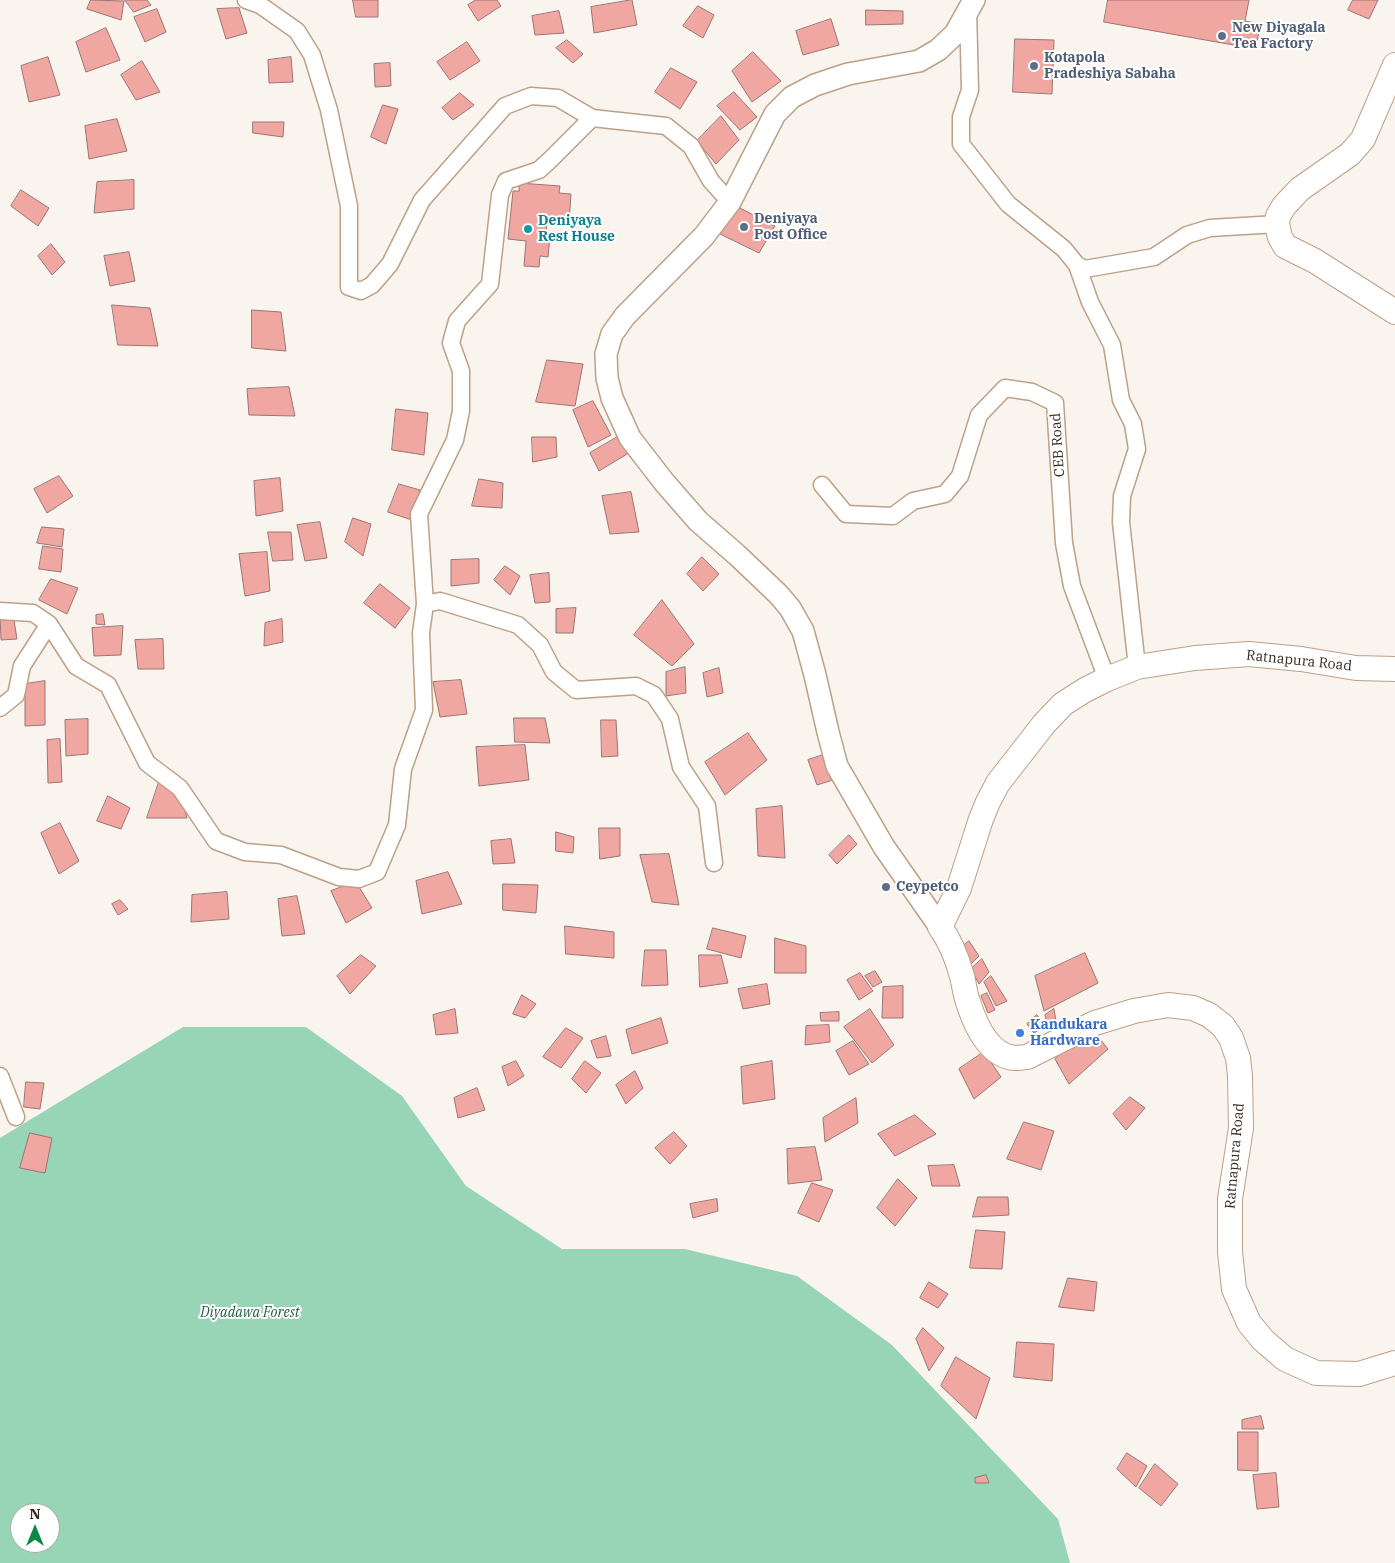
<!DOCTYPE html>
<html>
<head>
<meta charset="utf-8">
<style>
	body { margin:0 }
	#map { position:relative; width:1395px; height:1563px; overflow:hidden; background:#faf4ee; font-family:"IBM Plex Serif",serif }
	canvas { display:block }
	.north { position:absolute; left:10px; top:1503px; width:50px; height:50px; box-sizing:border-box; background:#fff; border:1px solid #aea9a5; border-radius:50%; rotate:0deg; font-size:14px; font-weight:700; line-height:20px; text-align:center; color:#35291f }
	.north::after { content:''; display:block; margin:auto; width:18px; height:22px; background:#0c8843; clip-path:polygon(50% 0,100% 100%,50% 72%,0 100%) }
</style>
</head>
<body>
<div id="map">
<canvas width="1395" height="1563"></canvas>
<div class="north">N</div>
</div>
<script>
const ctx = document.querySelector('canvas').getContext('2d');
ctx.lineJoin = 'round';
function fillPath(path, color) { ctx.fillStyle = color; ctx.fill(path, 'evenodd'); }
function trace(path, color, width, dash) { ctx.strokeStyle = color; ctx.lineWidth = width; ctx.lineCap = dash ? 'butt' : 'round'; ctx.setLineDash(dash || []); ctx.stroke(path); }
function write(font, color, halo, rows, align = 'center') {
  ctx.font = font + ' "IBM Plex Serif",serif'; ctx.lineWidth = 4; ctx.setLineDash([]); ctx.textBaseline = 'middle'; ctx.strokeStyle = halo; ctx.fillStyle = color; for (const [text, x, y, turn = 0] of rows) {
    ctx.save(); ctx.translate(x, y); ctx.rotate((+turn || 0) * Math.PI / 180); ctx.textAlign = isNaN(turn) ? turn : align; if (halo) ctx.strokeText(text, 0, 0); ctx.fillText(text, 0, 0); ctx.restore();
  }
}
fillPath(new Path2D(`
	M183,1027h123l96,69 64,90 96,63h123l112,27 95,69 166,174 12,44h-1070v-425zM20,1513h30v30h-30z`), '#98d5b7');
const building = new Path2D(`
	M91,0l33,1 -3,19 -34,-11z
	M125,0h22l4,5 -17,7z
	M353,0h25v17h-22z
	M476,0h21l4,6 -23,15 -10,-16z
	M632,0l5,25 -43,8 -3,-26z
	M1108,0h141l-4,21 15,3 -4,25 -152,-27z
	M1353,0h25l-9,19 -21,-9z
	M698,6l16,9 -11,23 -20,-12z
	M239,8l8,25 -21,6 -9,-30z
	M157,9l9,23 -21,10 -11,-25z
	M866,10l37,1v13l-37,1z
	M559,11l5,22 -29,2 -3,-19z
	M831,19l8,26 -36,10 -7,-24z
	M106,28l14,32 -34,12 -10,-30z
	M1015,39l39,1 -2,54 -39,-2z
	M567,40l16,14 -10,9 -17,-15z
	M467,42l13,19 -30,19 -13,-18z
	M753,52l28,29 -29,21 -20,-31z
	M48,57l12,38 -31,7 -8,-36z
	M291,57l2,25 -24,1 -1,-23z
	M142,61l18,31 -24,8 -15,-25z
	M390,63l1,23 -16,1 -1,-23z
	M671,68l26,14 -17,27 -25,-17z
	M734,92l23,25 -17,13 -23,-24z
	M460,93l14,12 -21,15 -11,-12z
	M383,105l15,4 -12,35 -15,-7z
	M721,116l18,24 -23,24 -19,-23z
	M117,119l10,32 -38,8 -4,-33z
	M253,122h31l-1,15 -30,-4z
	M134,180v29l-40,4 3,-31z
	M519,183l41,3 -1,7 12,1 -2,29 -22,-2 -1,14 4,2 -2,20 -8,-1 -1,11 -15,-1 2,-25 -18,-2 5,-48h6z
	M21,190l28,18 -11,18 -27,-20z
	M736,206l39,20 -16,27 -39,-19z
	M51,244l14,18 -13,13 -14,-19z
	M129,252l6,29 -25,5 -6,-30z
	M112,305l38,3 8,38 -40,-1z
	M252,310l29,2 5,39 -34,-3z
	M547,360l36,4 -8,42 -39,-4z
	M289,387l6,29 -46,-1 -2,-26z
	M593,401l18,34 -23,12 -15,-37z
	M396,409l32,4 -4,42 -32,-5z
	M621,435l11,16 -33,20 -9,-18z
	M532,437h24l1,20 -24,5z
	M59,476l14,20 -26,17 -13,-24z
	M280,478l3,33 -27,5 -2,-35z
	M479,479l24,4 -1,25 -30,-2z
	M399,484l21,6 -8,30 -24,-8z
	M631,492l8,40 -29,2 -8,-38z
	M353,518l18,6 -8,32 -18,-14z
	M320,522l7,36 -22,3 -8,-36z
	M42,527l22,2 -2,18 -25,-4z
	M268,532h23l2,28 -20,1z
	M43,546l20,3 -2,23 -22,-3z
	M267,552l3,39 -25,5 -6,-42z
	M702,557l17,17 -16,17 -16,-17z
	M479,559v24l-28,3v-26z
	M505,566l15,10 -10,19 -16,-15z
	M549,573l1,29 -15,1 -5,-28z
	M51,579l27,9 -11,26 -28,-14z
	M380,584l30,24 -15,20 -31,-25z
	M662,600l32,44 -22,22 -38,-31z
	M576,608l-3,25h-17v-24z
	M13,614l4,25 -16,1 -1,-25z
	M103,614l2,11 -9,-1v-9z
	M282,619l1,23 -19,4 1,-23z
	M123,626l-2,29 -27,1 -2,-28z
	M163,639l1,30h-26l-3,-29z
	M685,667l1,26 -20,3v-24z
	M719,668l4,25 -16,4 -4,-24z
	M461,680l6,34 -27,3 -7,-35z
	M45,681v44l-20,1v-42z
	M514,718h31l5,25 -35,-1z
	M88,719v35l-22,2 -1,-36z
	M601,720h15l2,36 -16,1z
	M748,733l19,27 -42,35 -20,-33z
	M60,739l2,43 -14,1 -1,-43z
	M525,745l4,35 -50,6 -3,-39z
	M826,754l10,25 -19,6 -9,-25z
	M160,779l20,14 7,25h-40z
	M108,796l22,12 -9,21 -24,-8z
	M782,806l3,52 -27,-2 -2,-47z
	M60,823l19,38 -20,13 -18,-41z
	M599,828h21v28l-20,3z
	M556,832l18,5 -1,16 -17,-2z
	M849,835l8,9 -20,20 -8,-9z
	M511,839l4,24 -22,1 -2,-23z
	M669,854l10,51 -27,-3 -12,-47z
	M448,872l14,32 -40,10 -6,-33z
	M356,882l16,26 -26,15 -15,-32z
	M503,884l35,1 -2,28 -33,-3z
	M227,892l2,27 -38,3 1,-27z
	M297,896l8,38 -23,2 -4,-37z
	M120,900l8,9 -10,6 -6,-11z
	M565,926l49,6v26l-48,-4z
	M713,928l33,8 -5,22 -34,-9z
	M775,938l31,8v27h-31z
	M969,941l10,15 -8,8 -8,-18z
	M645,950h21l2,35 -26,1z
	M1085,953l13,30 -54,28 -9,-35z
	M361,955l15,11 -26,28 -13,-18z
	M699,955h22l7,28 -28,4z
	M982,959l7,13 -10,12 -8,-15z
	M875,971l7,11 -9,5 -8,-11z
	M860,973l13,18 -14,9 -12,-20z
	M991,976l16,25 -11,5 -12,-24z
	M767,984l3,20 -27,5 -5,-20z
	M903,986v32h-21l1,-31z
	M987,993l8,17 -7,3 -7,-17z
	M522,995l14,9 -11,14 -12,-4z
	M455,1009l3,24 -22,2 -3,-20z
	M870,1009l24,36 -22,18 -28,-36z
	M1054,1009l2,12 -8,6 -3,-12z
	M839,1012v9h-18l-1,-8z
	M1037,1015l8,11 -11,7 -7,-9z
	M661,1018l7,25 -36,11 -6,-24z
	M829,1025l1,17 -25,3 1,-19z
	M566,1028l17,10 -22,30 -18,-11z
	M1091,1028l17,21 -39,35 -14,-25z
	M606,1036l5,20 -14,2 -6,-17z
	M853,1041l16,23 -20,11 -13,-24z
	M984,1052l17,25 -27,22 -15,-30z
	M516,1061l8,15 -16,10 -6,-19z
	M585,1061l16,12 -15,20 -14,-14z
	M772,1061l3,38 -32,5 -2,-37z
	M635,1071l8,17 -17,16 -10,-19z
	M26,1082l18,1 -4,26 -16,-2z
	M477,1088l8,22 -27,8 -4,-20z
	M1130,1097l15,11 -19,22 -13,-16z
	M856,1098l2,25 -33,19 -2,-24z
	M915,1115l21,19 -41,22 -17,-22z
	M1024,1122l30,9 -13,39 -34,-11z
	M674,1132l13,14 -17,18 -15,-16z
	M30,1133l22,5 -7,35 -25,-5z
	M815,1147l7,33 -34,4 -1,-35z
	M954,1165l6,21h-28l-4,-20z
	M898,1179l19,19 -22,28 -18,-18z
	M812,1183l21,7 -14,32 -21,-9z
	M978,1197h30l1,18 -36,2z
	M717,1199l1,12 -25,7 -3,-14z
	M976,1230l29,2 -3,37 -32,-1z
	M1068,1278l29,4 -3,29 -35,-4z
	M929,1282l19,12 -10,14 -18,-10z
	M923,1328l21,20 -15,23 -13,-32z
	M1017,1342l37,2 -2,37 -38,-4z
	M956,1357l34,21 -14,41 -35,-33z
	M1261,1416l3,13h-22v-9z
	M1238,1432h20v39l-20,-1z
	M1127,1453l20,13 -11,21 -19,-18z
	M1155,1464l23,20 -17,22 -22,-18z
	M1276,1473l3,34 -22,2 -4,-34z
	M986,1475l3,8h-14v-5z`);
fillPath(building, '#f0a6a1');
trace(building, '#9c7572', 1);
const minor = new Path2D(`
	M246,0l14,5 37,26 15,24 17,55 20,96v81l12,4 11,-6 18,-21 32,-64 83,-94 26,-10 27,2 34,20 74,8 25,20 20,35 19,21
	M968,9l2,81 -9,27v27l47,60 56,45 13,16 8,4 69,-12 33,-22 23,-7 67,-4
	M1077,265l13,37 22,43 9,55 12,24 4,25 -15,47 -1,26 16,145
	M822,485l24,29 47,2 20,-15 32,-7 15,-18 19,-61 26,-27 27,4 23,11 9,140 8,43 35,93
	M425,604l15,-3 78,24 22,20 14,27 22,18 60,-4 18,9 16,24 11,48 26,39 7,57
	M0,611l33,2 16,11 27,42 32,19 39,78 33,25 36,53 29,11 36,3 58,22 20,2 18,-7 20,-47 6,-56 21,-59 -3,-77 4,-29 -6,-90 36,-74 6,-29v-40l-10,-28 6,-22 33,-37 10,-89 6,-14 33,-11 12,-11 41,-41
	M0,708l16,-13 6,-29 27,-42
	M0,1076l16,41`);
const major = new Path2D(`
	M940,927l-56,-80 -47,-81 -9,-34 -13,-57 -12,-44 -13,-23 -12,-14 -41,-39 -39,-34 -34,-39 -34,-44 -18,-40 -5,-20 -1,-24 6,-20 13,-18 79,-80 26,-34 45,-88 17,-17 23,-12 33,-11 71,-13 19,-11 17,-16 19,-34`);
const highway = new Path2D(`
	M1395,65l-32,74 -13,15 -50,35 -16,17 -6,10 -1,8 3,13 5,9 30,15 80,51
	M1395,669l-39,-1 -55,-9 -52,-5 -54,4 -58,9 -30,12 -22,11 -22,14 -19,20 -46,59 -10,19 -7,17 -22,69 -19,39c11,15 17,31 22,49 2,8 3,18 6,26 7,22 21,54 47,56 4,0 8,-1 12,-1l68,-34 39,-12 34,-6 25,3 16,7 14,11 8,12 7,20 2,18 1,52 -11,71v53l4,37 15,34 14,17 22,19 31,14 43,1 36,-11`);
trace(minor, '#bda086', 19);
trace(major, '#bda086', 24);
trace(highway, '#bda086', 26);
trace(minor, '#fff', 16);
trace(major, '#fff', 21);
trace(highway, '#fff', 24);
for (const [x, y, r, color] of [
	[1222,36,5,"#5c6f8a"],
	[1034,66,5,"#5c6f8a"],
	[744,227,5,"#5c6f8a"],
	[528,229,5,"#0f9aa8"],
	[886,887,5,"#5c6f8a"],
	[1020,1033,5,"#3f7fe0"]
]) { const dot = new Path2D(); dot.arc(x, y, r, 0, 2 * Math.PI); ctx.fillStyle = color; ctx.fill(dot); trace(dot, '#fff', 2); }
write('bold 14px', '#4e5e75', '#fff', [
	["New Diyagala",1232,28],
	["Tea Factory",1232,44],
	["Kotapola",1044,58],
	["Pradeshiya Sabaha",1044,74],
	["Deniyaya",754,219],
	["Post Office",754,235],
	["Ceypetco",896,887]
], 'left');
write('bold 14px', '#0d838f', '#fff', [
	["Deniyaya",538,221],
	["Rest House",538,237]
], 'left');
write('14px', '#35291f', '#fff', [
	["CEB Road",1058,445,-94],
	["Ratnapura Road",1299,661,6],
	["Ratnapura Road",1235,1156,-85]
]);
write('bold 14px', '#366cbe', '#fff', [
	["Kandukara",1030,1025],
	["Hardware",1030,1041]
], 'left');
write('italic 14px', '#205941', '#fff', [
	["Diyadawa Forest",250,1313]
]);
</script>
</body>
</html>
